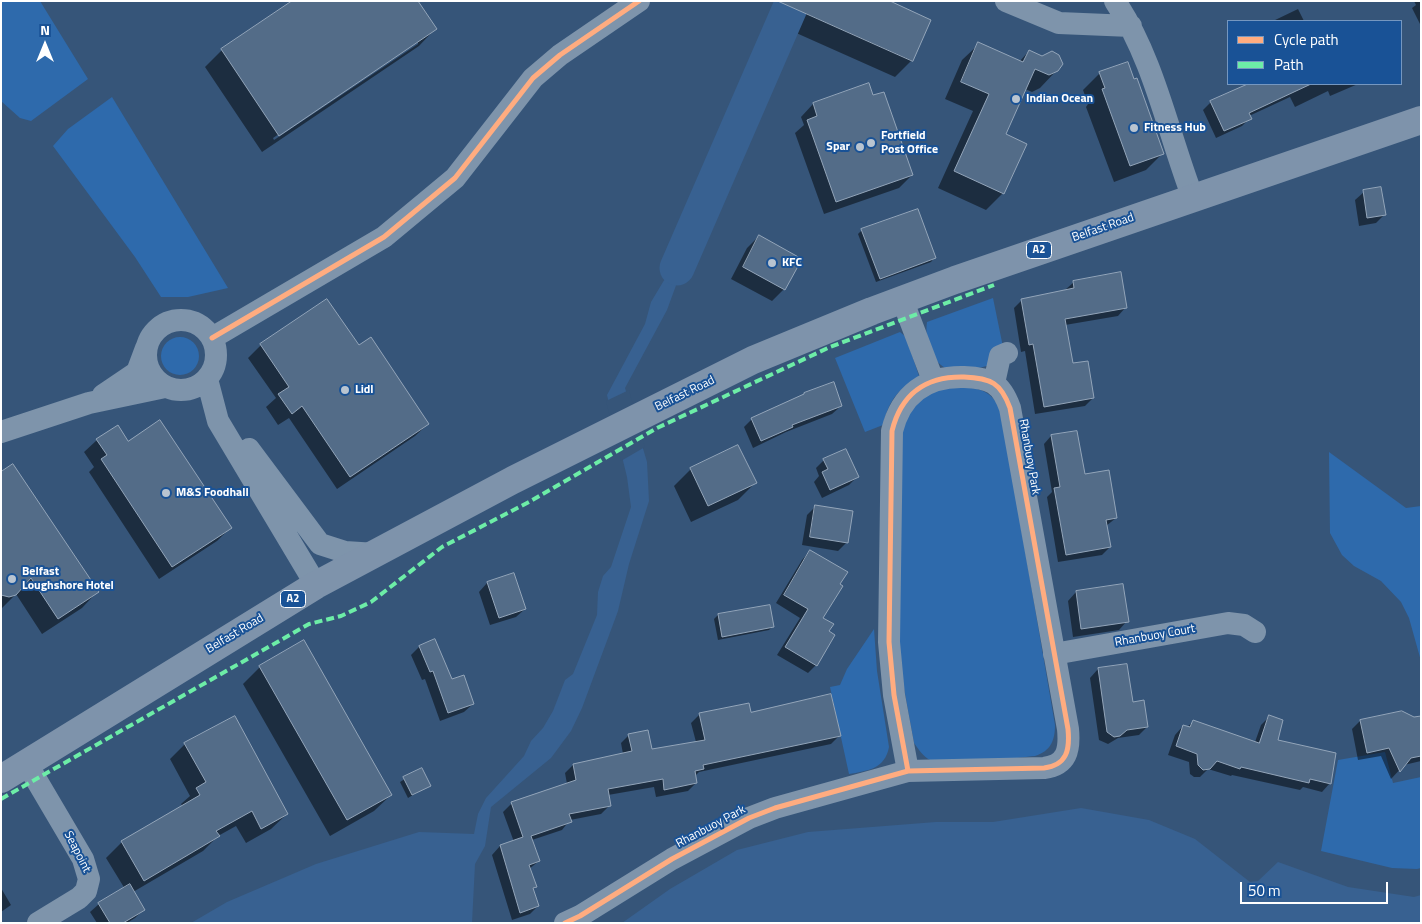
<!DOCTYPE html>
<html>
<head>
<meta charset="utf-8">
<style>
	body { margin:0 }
	#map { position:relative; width:1422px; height:924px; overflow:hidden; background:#365579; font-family:"Titillium Web",sans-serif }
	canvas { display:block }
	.frame { position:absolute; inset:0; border:2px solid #fff; pointer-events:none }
	.legend { position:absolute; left:1227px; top:20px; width:175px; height:65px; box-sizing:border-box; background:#195296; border:1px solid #7597c0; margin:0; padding:6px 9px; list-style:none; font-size:15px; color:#fff }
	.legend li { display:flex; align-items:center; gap:10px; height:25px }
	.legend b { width:25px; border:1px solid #7597c0 }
	.north { position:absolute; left:20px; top:20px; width:50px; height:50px; -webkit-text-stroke:4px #195296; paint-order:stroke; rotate:0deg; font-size:14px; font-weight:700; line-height:20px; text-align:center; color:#fff }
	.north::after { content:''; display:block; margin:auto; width:18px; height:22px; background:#fff; clip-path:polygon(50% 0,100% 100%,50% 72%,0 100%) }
	.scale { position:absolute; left:1240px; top:882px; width:148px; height:22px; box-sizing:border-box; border:2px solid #fff; border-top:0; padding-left:6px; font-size:15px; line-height:18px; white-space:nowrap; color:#fff; -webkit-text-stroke:4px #195296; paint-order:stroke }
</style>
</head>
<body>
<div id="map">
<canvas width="1422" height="924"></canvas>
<div class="frame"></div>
<ul class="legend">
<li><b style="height:6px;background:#ffac80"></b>Cycle path</li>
<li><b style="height:6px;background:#6deda7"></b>Path</li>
</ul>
<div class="north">N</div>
<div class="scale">50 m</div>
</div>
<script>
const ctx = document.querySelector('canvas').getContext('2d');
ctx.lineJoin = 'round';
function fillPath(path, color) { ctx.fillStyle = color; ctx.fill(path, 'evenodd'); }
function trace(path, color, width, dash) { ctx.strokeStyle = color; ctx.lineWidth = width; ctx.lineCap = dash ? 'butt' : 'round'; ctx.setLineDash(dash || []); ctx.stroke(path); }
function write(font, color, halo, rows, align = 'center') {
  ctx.font = font + ' "Titillium Web",sans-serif'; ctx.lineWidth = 4; ctx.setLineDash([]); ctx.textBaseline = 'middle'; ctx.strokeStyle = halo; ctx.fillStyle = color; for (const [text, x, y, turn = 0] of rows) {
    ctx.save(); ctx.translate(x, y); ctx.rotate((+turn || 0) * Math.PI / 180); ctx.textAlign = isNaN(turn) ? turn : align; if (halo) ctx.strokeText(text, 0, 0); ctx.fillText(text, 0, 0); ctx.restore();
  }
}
fillPath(new Path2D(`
	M1,1h39l48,78 -57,42 -11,-3 -19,-17z
	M112,97l116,191 -40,9h-27l-26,-40 -82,-111 15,-17z
	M993,298l10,49 -12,18c-10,2 -24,7 -35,6 -23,-2 -32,-29 -29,-49z
	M900,332l6,5 13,39 -2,4c-21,9 -29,24 -34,45l-18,7 -30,-74z
	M161 356a19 19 0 1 1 38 0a19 19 0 1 1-38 0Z
	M948,385c26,4 40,0 53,25l54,315c0,15 -4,26 -20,31 -23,2 -86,13 -105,4 -7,-4 -11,-10 -16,-17l-14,-77v-230c13,-37 14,-35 48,-51z
	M1329,452l77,56 15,-2v155l-12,-43 -8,-16 -20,-21 -27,-15 -12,-11 -12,-22z
	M874,629l3,42 12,76c-4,22 -22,24 -40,27l-19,-87 10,-2 7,-16z
	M1385,752l8,31 28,-6v91l-4,1 -25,-1 -71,-17 17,-91z`), '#2e6aac');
fillPath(new Path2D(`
	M672,267l10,2 -15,41 -42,78 22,74 2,39 -20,63 -11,47 -36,97 -11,23 -20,27 -60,49 -6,39 -10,18 -3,59h-281l36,-21 89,-38 103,-32 55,2 4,-20 8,-16 38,-42 7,-15 12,-13 10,-17 12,-31 8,-6 24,-59 1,-23 5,-16 8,-9 20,-60 -4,-30 -20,-82 38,-71 6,-22z
	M1081,808l68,12 46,19 55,43 8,-1 20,-19 70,25 66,10 7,-2v28h-799l48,-34 67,-39 71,-18 128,-10h57z`), '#386191');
fillPath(new Path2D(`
	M629,390l16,57 -24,14 -15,-60z`), '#365579');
fillPath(new Path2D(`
	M295,1l140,28 -16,17 -157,106 -57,-85 17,-17zM418,40v4l-144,96 -1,-2z
	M797,1l132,19 -17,40 -17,17 -110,-49z
	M1414,1h7v25l-9,-18 4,-3z
	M1298,9l6,12h-31z
	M979,44l40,18 10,-11 28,19 -17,18 -8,4 -7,-3 -20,46 -2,58 -17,17 -48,-22 35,-77 -28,-12 17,-39z
	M1100,73l62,81 -16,16 -32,12 -28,-75 2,-3 -5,-14z
	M1250,84h108l-28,12 -2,-5 -33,16 -5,-10 -41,19 1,2 -8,8 -26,12 -13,-28 8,-8z
	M873,97l39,78 -13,13 -75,26 -29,-81 9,-8 -3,-8 12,-13z
	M1364,192l20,23 -8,8 -17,3 -4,-26z
	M862,230l72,28 -3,4 -55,20 -18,-48z
	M759,236l25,53 -12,12 -41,-22 16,-31z
	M1074,282l52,25 -8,9 -53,9 7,39 21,34 -8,8 -50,8 -10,-63 -4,1 -7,-44 8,-8 43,-10z
	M261,345l97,2 70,77 -13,12 -78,53 -48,-71 -11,7 -12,-18 10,-9 -28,-40z
	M841,406l-9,8 -46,18 -33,16 -9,-21 8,-8z
	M1051,436l65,82 -10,8 4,21 -8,8 -44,7 -11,-65 5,-5 -8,-48z
	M97,440l31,3 102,85 -13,13 -58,38 -70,-107 5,-5 -10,-15z
	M824,460l33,17 -8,8 -27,13 -8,-16 5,-6 -3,-8z
	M691,469l64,14 -17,17 -47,22 -17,-36z
	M1,474l96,118 -15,16 -40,26 -26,-40 -15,15z
	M815,507l32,35 -9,9 -36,-6 5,-30z
	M810,551l12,68 6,13 -12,33 -8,8 -31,-18 23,-37 -24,-15 26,-43z
	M487,583l38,26 -9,8 -26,8 -11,-33z
	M1122,585l5,36 -8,9 -46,7 -5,-36 8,-9z
	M769,606l4,20 -4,4 -51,10 -4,-21 4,-4z
	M419,647l54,57 -9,8 -24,9 -15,-42 -3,1 -11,-25z
	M260,667l131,128 -17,16 -44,25 -87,-152z
	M1098,669l34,34 15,24 -8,8 -21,3 -10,6 -9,-4 -9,-62z
	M1402,712l12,7 7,-2v44l-17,4 -13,14 -10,-23 -23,4 -6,-31 8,-8z
	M750,713l89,23 -8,8 -132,28 -4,4 1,7 -8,8 -32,6 -2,-10 -46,8 2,10 -9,9 -31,6 -8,10 -30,10 7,21 -10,8 7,18 -4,3 6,16 -8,8 -18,6 -20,-65 8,-9 14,-4 -11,-30 9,-9 55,-19 -2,-11 8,-8 50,-11 -2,-11 8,-8 22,15 45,-8 -5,-19 9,-9z
	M1269,717l8,24 53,42 -8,9 -19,-5 -3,3 -68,-15 -1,1 -23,-7 -8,8h-6l-4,-3 -1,-12 -21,-7 7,-20 8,-9 4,1 6,-5 62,20 6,-17z
	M185,744l102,70 -16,15 -25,14 -10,-17 -18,10 -15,15 -70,41 11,17 -9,9 -8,5h-30l-7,-11 9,-8 26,-15 -19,-31 16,-16 61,-35 -2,-3 9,-8 -20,-37z
	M421,769l8,16 -21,13 -8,-16z
	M1,888l10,17 -10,7z`), '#0007');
trace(new Path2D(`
	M677,268l116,-267`), '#386191', 35);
const building = new Path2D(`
	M292,1h126l19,28 -158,107 -58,-87z
	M778,1h112l41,19 -18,41z
	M978,42l45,20 6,-12 13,6 10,-5 7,4 4,9 -5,7 -9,4 -14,-6 -29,65 21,10 -23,50 -50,-23 35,-77 -28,-12z
	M1128,62l6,17 3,-1 27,76 -34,12 -28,-77 3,-1 -6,-16z
	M869,83l4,12 11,-3 29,83 -77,27 -29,-82 10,-4 -4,-13z
	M1248,84h63l-62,29 3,6 -28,12 -14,-30z
	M1381,187l5,28 -19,3 -4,-28z
	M918,209l18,49 -56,21 -19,-50z
	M759,235l43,24 -17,31 -42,-23z
	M1121,272l6,36 -62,11 8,44 15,-2 6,37 -50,9 -11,-63 -4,1 -8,-46 53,-11 -1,-7z
	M327,299l32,46 12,-8 58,87 -79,53 -48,-71 -10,8 -14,-20 11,-7 -29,-43z
	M834,382l8,24 -50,19 1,2 -32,14 -10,-23 53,-24v-1z
	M160,420l72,108 -60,39 -71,-108 6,-4 -11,-16 22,-14 10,16z
	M1077,431l8,43 24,-4 8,48 -11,2 5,27 -45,8 -12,-67 6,-1 -9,-52z
	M738,445l19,38 -49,23 -18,-38z
	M846,449l13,28 -29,13 -8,-18 6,-3 -5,-10z
	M13,464l86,128 -41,27 -27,-41 -15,17 -7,2 -8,-2v-123z
	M815,505l38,6 -5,32 -38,-6z
	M810,550l38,22 -8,12 3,2 -20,32 11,6 -5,7 6,4 -18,31 -32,-19 23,-38 -24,-14z
	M514,573l12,36 -27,9 -12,-36z
	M1123,584l6,38 -48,7 -5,-38z
	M770,605l4,22 -52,10 -4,-23z
	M435,639l17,40 12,-4 10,29 -26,9 -15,-42 -3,1 -11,-26z
	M304,640l88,155 -45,25 -88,-154z
	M1127,664l6,38 11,-2 4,27 -21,3 -7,6 -6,1 -7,-5 -9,-64z
	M831,694l10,42 -138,29 1,4 -9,2 2,12 -33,7 -1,-11 -55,10 3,17 -42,8 3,8 -41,14 9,25 -11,4 8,22 -4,1 6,18 -19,7 -20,-68 23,-8 -12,-35 65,-22 -3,-16 59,-13 -4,-17 20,-4 4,19 53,-9 -6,-27 50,-10 2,9z
	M1402,711l12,6 7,-1v40l-10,2 -11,14 -11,-24 -22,5 -7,-33z
	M1269,715l14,5 -5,20 58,13 -5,31 -21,-5 -1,4 -68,-16 -1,2 -23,-8 -7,8 -7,1 -5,-5 -1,-11 -21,-8 7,-21 7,2 3,-7 66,23z
	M235,716l53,98 -27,15 -9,-18 -36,20 4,5 -76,45 -23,-40 79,-46 -4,-7 10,-6 -22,-39z
	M422,768l9,18 -19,9 -9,-18z
	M130,884l15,26 -22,13h-13l-12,-20z`);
fillPath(building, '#536c88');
trace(building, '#93a5b9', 1);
trace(new Path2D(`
	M1006,1l53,22 72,3
	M1115,1c39,58 53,132 78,197
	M902,299l31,81
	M146 355a35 35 0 1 1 70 0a35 35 0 1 1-70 0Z
	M212,338l172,-101 71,-59 78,-100 27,-23 79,-54
	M207,379l11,42 98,164
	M994,383l6,-27 7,-3
	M103,395l34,-23 9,-24
	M1,432l88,-29 76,-16
	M249,449l71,95 25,8 31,2
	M1054,654l174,-31 16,2 11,7
	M27,764l56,95 6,20 -3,12 -7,7 -41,25
	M565,923l15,-7 92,-57 77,-41 26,-10 133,-37 136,-3c23,-3 26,-18 24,-39l-58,-321c-9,-25 -19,-30 -46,-31 -38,-1 -63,17 -72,54l-3,211 5,53 14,76`), '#7e94ab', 22);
trace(new Path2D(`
	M1,779l315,-194 197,-105 240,-120 119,-49 83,-31 466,-160`), '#7e93ab', 28);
trace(new Path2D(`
	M1,799l308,-175 32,-8 30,-14 71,-55 87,-45 128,-74 173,-81 164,-62`), '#6deda7', 4, [8, 4]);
trace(new Path2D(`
	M212,338l172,-101 71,-59 78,-100 27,-23 79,-54
	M565,923l15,-7 92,-57 77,-41 26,-10 133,-37 136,-3c23,-3 26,-18 24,-39l-58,-321c-9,-25 -19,-30 -46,-31 -38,-1 -63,17 -72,54l-3,211 5,53 14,76`), '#ffac80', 5);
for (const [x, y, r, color] of [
	[1016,99,5,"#b9c4d0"],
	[1134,128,5,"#b9c4d0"],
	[871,143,5,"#b9c4d0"],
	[860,147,5,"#b9c4d0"],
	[772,263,5,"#b9c4d0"],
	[345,390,5,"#b9c4d0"],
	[166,493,5,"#b9c4d0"],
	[12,579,5,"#b9c4d0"]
]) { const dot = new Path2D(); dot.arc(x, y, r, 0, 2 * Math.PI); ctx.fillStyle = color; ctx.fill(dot); trace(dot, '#195296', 2); }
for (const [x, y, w] of [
	[1039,250,25],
	[293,599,25]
]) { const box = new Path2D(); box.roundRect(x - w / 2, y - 8.5, w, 17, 4); ctx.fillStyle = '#195296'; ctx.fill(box); trace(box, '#fff', 1); }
write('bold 11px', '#fff', null, [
	["A2",1039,250],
	["A2",293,599]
]);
write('bold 12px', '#fff', '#195296', [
	["Indian Ocean",1026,99],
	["Fitness Hub",1144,128],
	["Fortfield",881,136],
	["Post Office",881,150],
	["Spar",850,147,"right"],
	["KFC",782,263],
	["Lidl",355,390],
	["M&S Foodhall",176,493],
	["Belfast",22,572],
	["Loughshore Hotel",22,586]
], 'left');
write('12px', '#fff', '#195296', [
	["Belfast Road",1103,228,-19],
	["Belfast Road",685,394,-26],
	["Rhanbuoy Park",1029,457,80],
	["Belfast Road",235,634,-31],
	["Rhanbuoy Court",1155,636,-10],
	["Rhanbuoy Park",711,827,-28],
	["Seapoint",77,852,63]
]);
</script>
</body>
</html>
